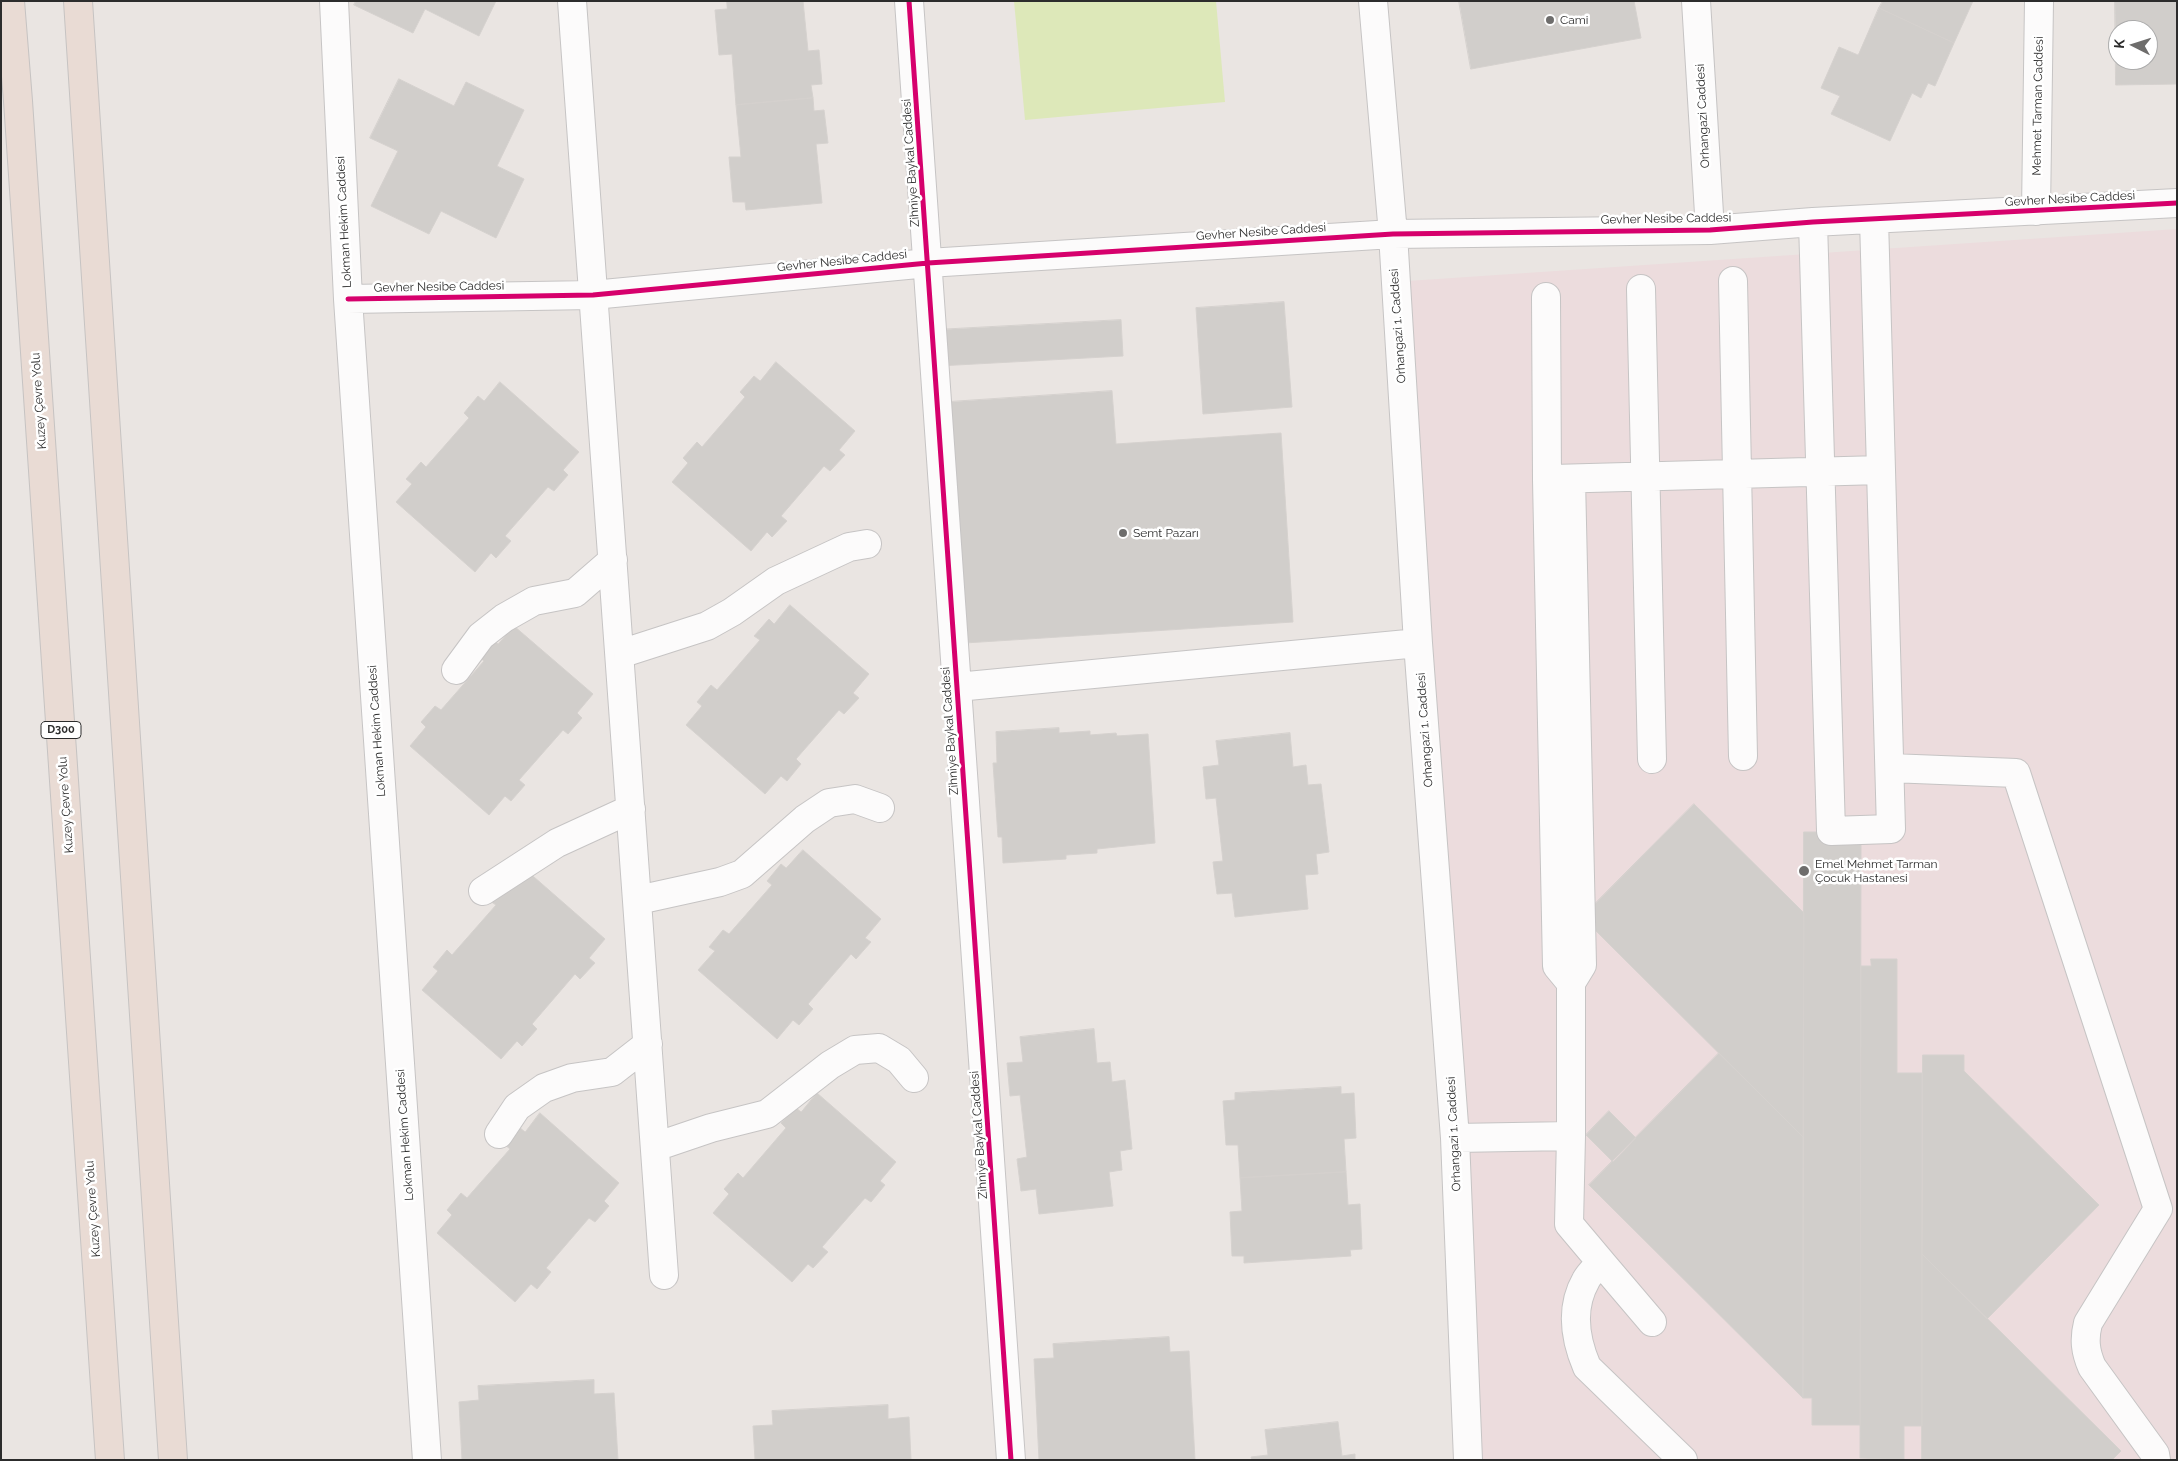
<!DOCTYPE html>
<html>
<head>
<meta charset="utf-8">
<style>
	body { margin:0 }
	#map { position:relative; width:2178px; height:1461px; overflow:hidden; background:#eae5e2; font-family:Raleway,sans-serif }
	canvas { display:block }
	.frame { position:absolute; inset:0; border:2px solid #2c2c2c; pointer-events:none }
	.north { position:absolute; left:2108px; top:20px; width:50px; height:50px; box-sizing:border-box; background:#fff; border:1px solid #ababab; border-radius:50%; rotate:275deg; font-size:14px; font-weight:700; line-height:20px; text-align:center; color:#2c2c2c }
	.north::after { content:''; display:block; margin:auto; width:18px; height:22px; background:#6e6d6c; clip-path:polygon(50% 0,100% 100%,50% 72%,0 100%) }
</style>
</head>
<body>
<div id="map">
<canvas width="2178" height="1461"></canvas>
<div class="frame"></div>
<div class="north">K</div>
</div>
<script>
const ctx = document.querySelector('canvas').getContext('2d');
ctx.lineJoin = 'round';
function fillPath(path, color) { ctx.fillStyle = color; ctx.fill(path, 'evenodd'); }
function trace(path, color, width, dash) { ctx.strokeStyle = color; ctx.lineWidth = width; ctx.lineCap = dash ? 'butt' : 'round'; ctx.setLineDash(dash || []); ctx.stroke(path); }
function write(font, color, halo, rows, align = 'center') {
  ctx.font = font + ' Raleway,sans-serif'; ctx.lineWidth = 5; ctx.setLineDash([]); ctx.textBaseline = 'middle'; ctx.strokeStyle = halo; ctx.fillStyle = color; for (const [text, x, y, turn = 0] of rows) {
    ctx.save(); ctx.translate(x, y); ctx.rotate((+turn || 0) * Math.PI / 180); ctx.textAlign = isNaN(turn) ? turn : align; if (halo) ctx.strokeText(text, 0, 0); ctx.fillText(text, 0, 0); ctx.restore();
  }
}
fillPath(new Path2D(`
	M2177,229v1231h-707l-77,-1178z`), '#ecdcdd');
fillPath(new Path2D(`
	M1014,1h202l9,101 -200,18z`), '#dde8b9');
const building = new Path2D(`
	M356,1h140l-17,35 -54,-27 -12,24 -59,-28z
	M727,1h76l5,50 11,-1 3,34 -11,1 2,13 -77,7 -4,-51 -13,1 -4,-45 12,-1z
	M1459,1h175l7,37 -170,31z
	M1883,1h90l-19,42 -75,-35z
	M2115,1h62v83l-61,1zM2118,30h30v30h-30z
	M1879,8l75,35 -19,43 -7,-3 -7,15 -9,-5 -22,48 -59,-27 9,-18 -19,-8 18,-41 19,8z
	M399,79l55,27 12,-24 58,28 -27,56 27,13 -28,59 -55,-27 -12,23 -58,-28 27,-55 -28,-13z
	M813,98l1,13 10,-1 4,33 -12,1 6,59 -76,7 -1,-8h-12l-4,-45h12l-5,-52z
	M1284,302l8,105 -89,7 -7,-106z
	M1121,320l2,36 -185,10 -3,-36z
	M776,362l79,69 -16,19 6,5 -15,16 -6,-5 -43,50 6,5 -15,16 -5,-5 -16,19 -79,-69 16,-19 -5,-5 14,-16 5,5 43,-50 -5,-5 14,-16 6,5z
	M500,382l79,70 -16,18 5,5 -14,16 -6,-4 -43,49 6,5 -15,17 -5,-5 -16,19 -79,-70 16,-18 -6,-5 15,-17 5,5 43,-49 -5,-5 14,-17 6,5z
	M1112,391l4,53 165,-11 12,189 -328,21 -16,-241z
	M790,605l79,69 -16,19 6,5 -15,16 -5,-4 -43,49 5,5 -14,17 -6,-5 -16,18 -79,-69 16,-19 -5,-4 14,-17 6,5 43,-50 -6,-4 15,-17 5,5z
	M514,626l79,68 -16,19 5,5 -14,16 -5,-4 -44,50 6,5 -14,16 -6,-5 -16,19 -79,-69 16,-19 -5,-5 14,-16 6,4 43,-49 -6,-5 15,-16 5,4z
	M1059,728v5l31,-2v4l26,-2 1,3 31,-2 7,109 -58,6v4l-31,2v4l-63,4 -1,-26h-4l-5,-74h4l-1,-31z
	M1290,733l3,34 13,-2 2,20 13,-1 8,68 -13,2 2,20 -13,1 3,34 -73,8 -3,-24 -15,1 -4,-32 10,-1 -7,-63 -10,1 -3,-32 16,-2 -3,-24z
	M1694,804l110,109 -1,224 -221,-220z
	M1804,832h57l-1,593h-48v-27h-9z
	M803,850l78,69 -16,19 6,4 -15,17 -5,-5 -43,50 5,5 -14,16 -6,-5 -16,19 -79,-69 17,-19 -6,-4 14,-17 6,4 43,-49 -5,-4 14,-17 5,4z
	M526,870l79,69 -16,19 6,5 -15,16 -5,-5 -43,50 5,5 -15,17 -5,-5 -16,18 -79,-69 16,-19 -5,-4 14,-17 5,5 44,-50 -6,-4z
	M1871,959h26v114h25v353h-18v34l-44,-2 1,-492h10z
	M1094,1029l3,34 13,-1 2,20 13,-2 7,69 -12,2 2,19 -13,2 4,34 -74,8 -3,-25 -15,2 -4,-32 10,-2 -7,-62 -10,1 -3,-33 16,-1 -3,-25z
	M1719,1053l84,84v261l-214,-213z
	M1923,1055h41v16l135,134 -112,114 -65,-65z
	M1341,1087v7l13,-1 2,45 -12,1 2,33 -106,6 -2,-33h-12l-3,-44 12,-1v-7z
	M817,1093l79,69 -16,19 5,4 -14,17 -6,-4 -43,49 6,5 -15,16 -5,-4 -16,18 -79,-69 16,-19 -5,-5 14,-16 5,5 43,-50 -5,-5 14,-16 6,5z
	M1609,1111l27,27 -23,24 -27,-27z
	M540,1113l79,70 -15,18 5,5 -14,16 -6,-4 -43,50 5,4 -14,17 -6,-5 -16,18 -78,-69 15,-18 -5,-5 14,-17 6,5 43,-49 -6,-5 15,-17 6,5z
	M1346,1172l2,33 12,-1 2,45 -12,1 1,6 -107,7v-7h-12l-2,-44 12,-1 -2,-33z
	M1922,1254l199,197 -9,9h-190z
	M1169,1337l1,15 19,-1 6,109h-156l-5,-101 20,-1 -1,-14z
	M594,1380v14l20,-1 4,67h-156l-3,-58 20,-2 -1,-14z
	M888,1405v14l21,-2 2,43h-156l-2,-34 20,-1 -1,-14z
	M1338,1422l4,34 13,-2v6h-103l-1,-3 17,-2 -3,-25z`);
fillPath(building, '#d1cecb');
trace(building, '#d5d1ce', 1);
const minor = new Path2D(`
	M334,1l14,298 79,1161
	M572,1l92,1274
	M909,1l102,1459
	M1373,1l20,233 25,409 37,495 13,322
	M1696,1l14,229
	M2036,211l3,-210
	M1813,222l18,609 60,-2 -17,-610
	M1733,281l10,475
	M1641,289l11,470
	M1546,297l1,183 10,486 14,17
	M348,299l245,-4 335,-32 465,-29 317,-4 103,-8 364,-19
	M1553,479l328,-9
	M620,654l87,-28 25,-14 44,-31 73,-34 18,-3
	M456,670l25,-34 23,-18 30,-17 41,-8 38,-33
	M957,687l461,-44
	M1890,768l126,5 142,436 -70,114c-4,16 -3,28 4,44l63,87 1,6
	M483,891l74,-48 74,-34
	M638,900l82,-18 22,-8 63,-55 24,-16 26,-4 25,9
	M499,1134l18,-27 27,-19 28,-10 40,-6 36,-28
	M1571,1136l-2,88 32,38c-5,6 -12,12 -15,18 -16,28 -11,59 1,87l96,93
	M1455,1138l116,-2v-153l11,-18 -11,-486
	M655,1147l56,-19 56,-14 63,-49 25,-15 24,-2 20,12 15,18
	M1601,1262l51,60`);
const highway = new Path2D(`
	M10,1l8,100 92,1359
	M78,1l95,1459`);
trace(minor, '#c6c4c4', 30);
trace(highway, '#c6c3c2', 30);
trace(minor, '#fcfbfb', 28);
trace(highway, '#e9dbd4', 28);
trace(new Path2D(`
	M909,1l102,1459
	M348,299l245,-4 335,-32 465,-29 317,-4 103,-8 364,-19`), '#d6006c', 5);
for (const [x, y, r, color] of [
	[1550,20,5,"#6e6d6c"],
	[1123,533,5,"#6e6d6c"],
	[1804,871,6,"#6e6d6c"]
]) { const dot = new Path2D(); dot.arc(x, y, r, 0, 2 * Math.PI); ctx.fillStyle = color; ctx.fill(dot); trace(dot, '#fff', 2); }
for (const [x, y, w] of [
	[61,730,40]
]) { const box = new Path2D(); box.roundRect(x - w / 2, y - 8.5, w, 17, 4); ctx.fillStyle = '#fff'; ctx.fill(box); trace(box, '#2c2c2c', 1); }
write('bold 11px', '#2c2c2c', null, [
	["D300",61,730]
]);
write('12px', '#2c2c2c', '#fff', [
	["Cami",1560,20],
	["Semt Pazarı",1133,533],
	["Emel Mehmet Tarman",1815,864],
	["Çocuk Hastanesi",1815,878]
], 'left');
write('12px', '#2c2c2c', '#fff', [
	["Mehmet Tarman Caddesi",2038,106,-89],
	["Orhangazi Caddesi",1703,116,-93],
	["Zihniye Baykal Caddesi",911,163,-94],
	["Gevher Nesibe Caddesi",2070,199,-3],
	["Gevher Nesibe Caddesi",1666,219,-1],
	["Lokman Hekim Caddesi",344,222,-93],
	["Gevher Nesibe Caddesi",1261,232,-4],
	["Gevher Nesibe Caddesi",842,261,-6],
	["Gevher Nesibe Caddesi",439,287,-1],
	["Orhangazi 1. Caddesi",1398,326,-94],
	["Kuzey Çevre Yolu",39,401,-94],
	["Orhangazi 1. Caddesi",1425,730,-94],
	["Lokman Hekim Caddesi",377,731,-94],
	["Zihniye Baykal Caddesi",950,731,-94],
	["Kuzey Çevre Yolu",66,805,-94],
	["Orhangazi 1. Caddesi",1454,1134,-93],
	["Lokman Hekim Caddesi",405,1135,-94],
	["Zihniye Baykal Caddesi",979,1135,-94],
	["Kuzey Çevre Yolu",93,1209,-94]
]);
</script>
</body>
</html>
